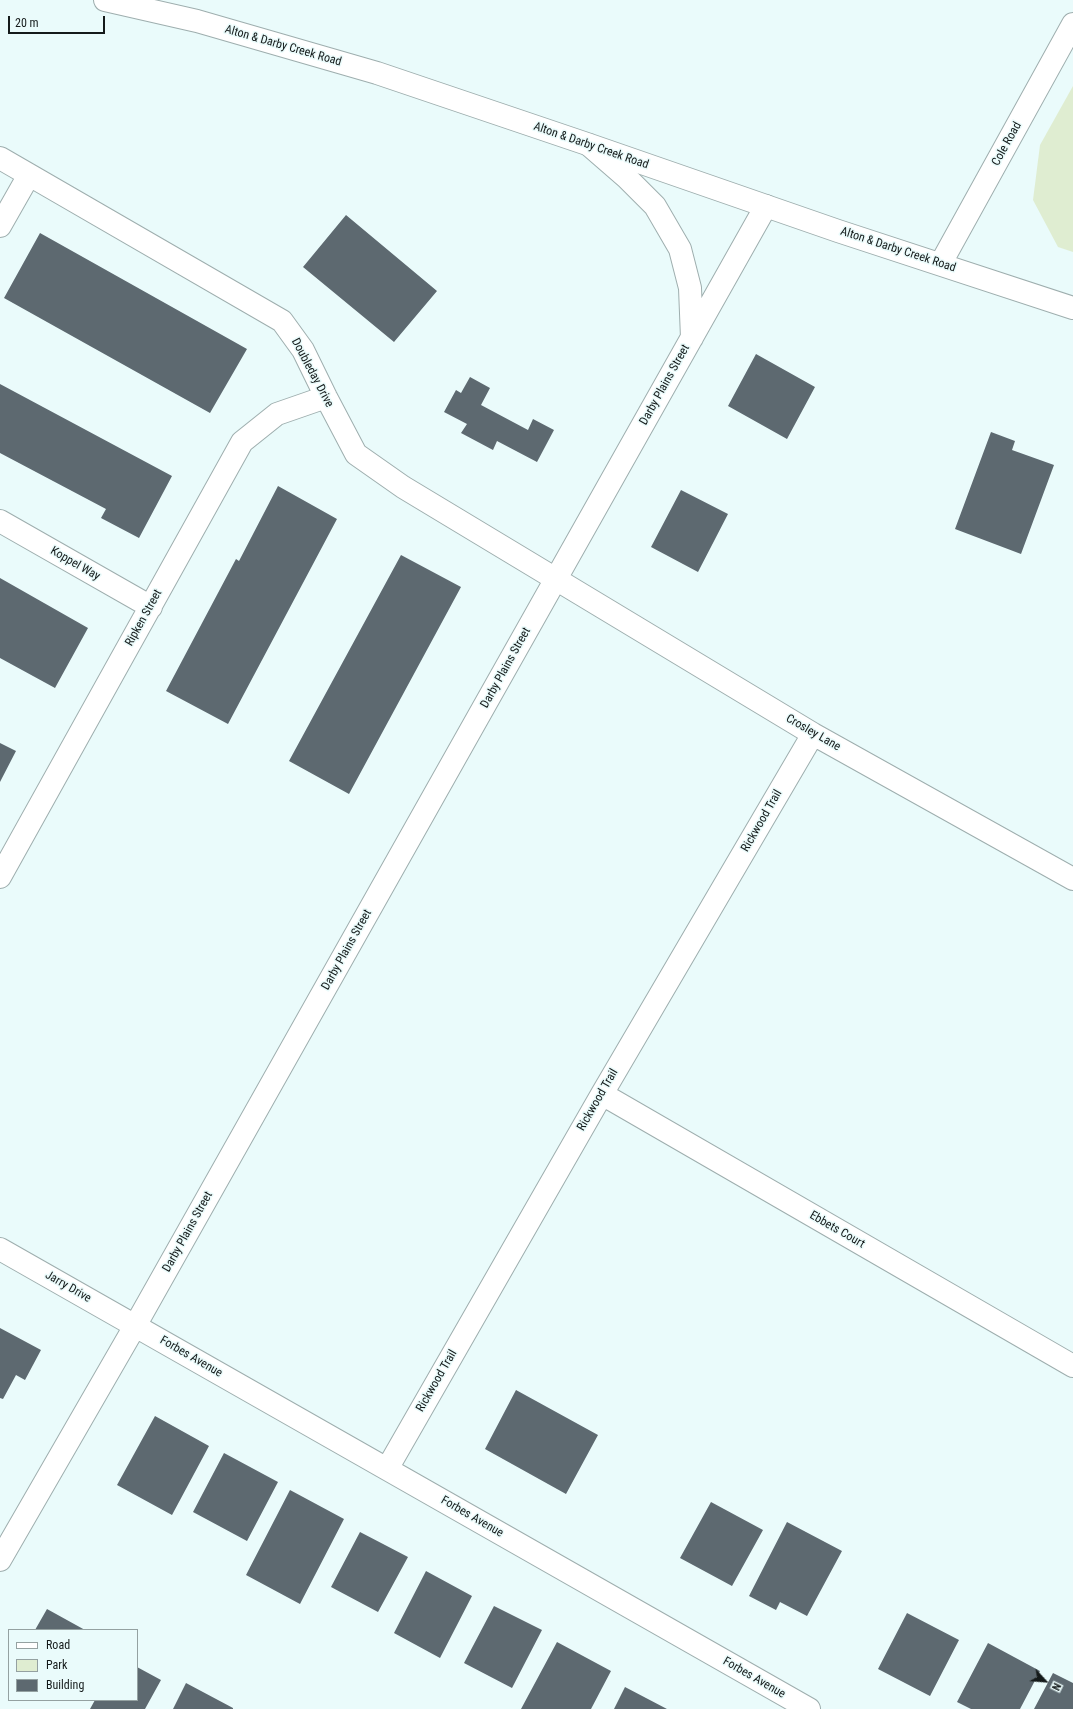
<!DOCTYPE html>
<html>
<head>
<meta charset="utf-8">
<style>
	body { margin:0 }
	#map { position:relative; width:1073px; height:1709px; overflow:hidden; background:#eafbfb; font-family:"Roboto Condensed",sans-serif }
	canvas { display:block }
	.legend { position:absolute; left:8px; top:1629px; width:130px; height:72px; box-sizing:border-box; background:#eafbfb; border:1px solid #94a1a1; margin:0; padding:5px 7px; list-style:none; font-size:12px; color:#141a1a }
	.legend li { display:flex; align-items:center; gap:8px; height:20px }
	.legend b { width:20px; border:1px solid #94a1a1 }
	.north { position:absolute; left:1025px; top:1661px; width:40px; height:40px; -webkit-text-stroke:3px #eafbfb; paint-order:stroke; rotate:116deg; font-size:11px; font-weight:700; line-height:16px; text-align:center; color:#141a1a }
	.north::after { content:''; display:block; margin:auto; width:14px; height:18px; background:#141a1a; clip-path:polygon(50% 0,100% 100%,50% 72%,0 100%) }
	.scale { position:absolute; left:8px; top:16px; width:97px; height:18px; box-sizing:border-box; border:2px solid #141a1a; border-top:0; padding-left:5px; font-size:12px; line-height:14px; white-space:nowrap; color:#141a1a; -webkit-text-stroke:3px #eafbfb; paint-order:stroke }
</style>
</head>
<body>
<div id="map">
<canvas width="1073" height="1709"></canvas>
<ul class="legend">
<li><b style="height:5px;background:#fff"></b>Road</li>
<li><b style="height:11px;background:#dfedd1"></b>Park</li>
<li><b style="height:11px;background:#5d6970"></b>Building</li>
</ul>
<div class="north">N</div>
<div class="scale">20 m</div>
</div>
<script>
const ctx = document.querySelector('canvas').getContext('2d');
ctx.lineJoin = 'round';
function fillPath(path, color) { ctx.fillStyle = color; ctx.fill(path, 'evenodd'); }
function trace(path, color, width, dash) { ctx.strokeStyle = color; ctx.lineWidth = width; ctx.lineCap = dash ? 'butt' : 'round'; ctx.setLineDash(dash || []); ctx.stroke(path); }
function write(font, color, halo, rows, align = 'center') {
  ctx.font = font + ' "Roboto Condensed",sans-serif'; ctx.lineWidth = 3; ctx.setLineDash([]); ctx.textBaseline = 'middle'; ctx.strokeStyle = halo; ctx.fillStyle = color; for (const [text, x, y, turn = 0] of rows) {
    ctx.save(); ctx.translate(x, y); ctx.rotate((+turn || 0) * Math.PI / 180); ctx.textAlign = isNaN(turn) ? turn : align; if (halo) ctx.strokeText(text, 0, 0); ctx.fillText(text, 0, 0); ctx.restore();
  }
}
fillPath(new Path2D(`
	M1073,86v166l-15,-5 -25,-47 7,-55z`), '#dfedd1');
fillPath(new Path2D(`
	M346,215l91,76 -43,51 -91,-75z
	M40,233l207,116 -37,64 -206,-115z
	M756,354l59,33 -28,52 -59,-33z
	M470,377l20,11 -9,17 47,25 5,-11 21,11 -17,32 -40,-21 -4,9 -32,-17 6,-9 -23,-12 12,-22 5,3z
	M0,384l172,92 -33,62 -38,-20 5,-9 -106,-56z
	M991,432l24,9 -3,9 42,15 -33,89 -66,-25z
	M278,486l59,33 -109,205 -62,-33 70,-132 3,2z
	M681,490l47,24 -30,58 -47,-25z
	M401,555l60,32 -112,207 -60,-33z
	M0,578l88,50 -33,60 -55,-30z
	M0,743l16,8 -16,31z
	M0,1328l41,22 -16,30 -9,-5 -13,24 -3,-1z
	M516,1390l82,45 -32,59 -81,-45z
	M155,1416l54,30 -37,69 -55,-30z
	M224,1453l54,29 -31,59 -54,-29z
	M290,1490l54,29 -44,85 -54,-29z
	M711,1502l52,28 -31,56 -52,-28z
	M787,1522l55,29 -35,65 -27,-14 -4,8 -27,-14z
	M360,1532l48,25 -30,55 -47,-25z
	M426,1571l46,25 -32,62 -46,-25z
	M494,1606l48,24 -30,58 -48,-25z
	M47,1609l38,21h-50z
	M907,1613l52,27 -29,56 -52,-27z
	M557,1642l54,29 -20,38h-70z
	M988,1643l52,28 -20,38h-49l-14,-7z
	M137,1667l24,13 -16,29h-55l5,-9h42z
	M1053,1673l20,10v26h-39z
	M186,1683l47,25v1h-60z
	M625,1687l42,22h-53z`), '#5d6970');
const minor = new Path2D(`
	M589,145l38,33 28,28 25,43 10,39 2,50
	M0,158l282,163 21,29 23,47 30,57 47,33 410,247 260,145
	M0,226l29,-51
	M941,263l132,-239
	M0,521l151,86
	M0,877l242,-435 35,-28 49,-17
	M602,1094l471,272
	M0,1249l809,460
	M387,1469l215,-375 211,-360
	M0,1560l135,-234 631,-1120`);
const major = new Path2D(`
	M105,0l92,21 180,52 210,71 251,87 235,77`);
trace(minor, '#9eaeae', 24);
trace(major, '#9eaeae', 24);
trace(minor, '#fff', 22);
trace(major, '#fff', 22);
write('12px', '#141a1a', '#eafbfb', [
	["Alton & Darby Creek Road",283,46,16],
	["Cole Road",1007,144,-61],
	["Alton & Darby Creek Road",591,146,19],
	["Alton & Darby Creek Road",898,250,18],
	["Doubleday Drive",312,373,62],
	["Darby Plains Street",665,385,-61],
	["Koppel Way",75,564,30],
	["Ripken Street",144,618,-61],
	["Darby Plains Street",506,668,-61],
	["Crosley Lane",813,733,30],
	["Rickwood Trail",762,821,-60],
	["Darby Plains Street",347,950,-61],
	["Rickwood Trail",598,1100,-60],
	["Ebbets Court",837,1230,30],
	["Darby Plains Street",188,1232,-61],
	["Jarry Drive",68,1287,30],
	["Forbes Avenue",191,1357,30],
	["Rickwood Trail",437,1381,-60],
	["Forbes Avenue",472,1517,30],
	["Forbes Avenue",754,1678,30]
]);
</script>
</body>
</html>
